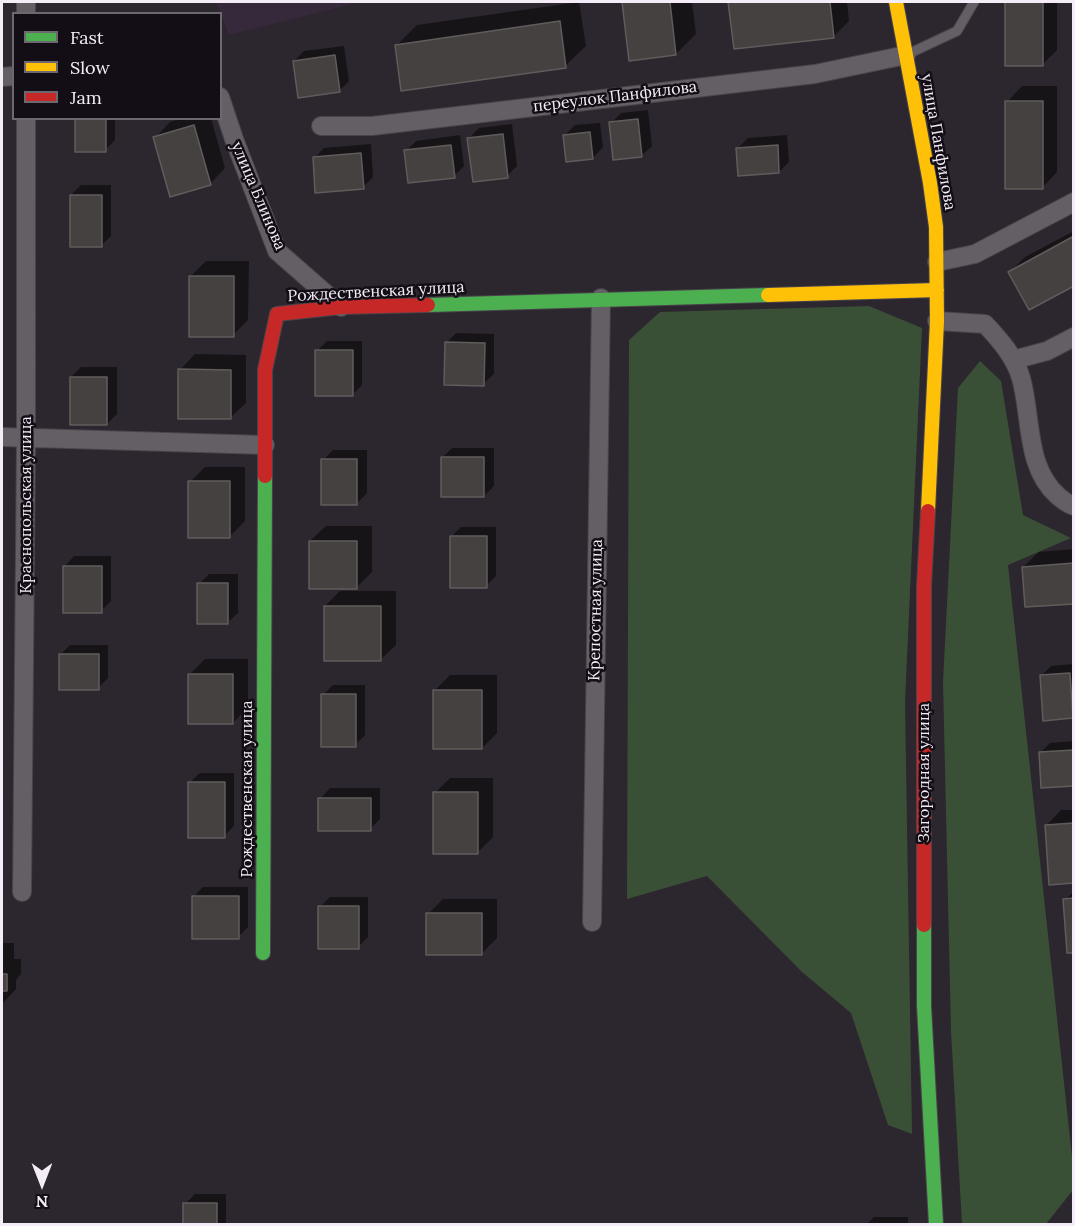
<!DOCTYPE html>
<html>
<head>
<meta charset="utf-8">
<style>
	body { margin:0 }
	#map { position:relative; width:1075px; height:1226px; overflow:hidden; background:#2c262e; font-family:Lora,serif }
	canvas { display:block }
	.frame { position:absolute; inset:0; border:3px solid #f4ecf7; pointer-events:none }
	.legend { position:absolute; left:12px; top:12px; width:210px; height:108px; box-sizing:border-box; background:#130e15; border:2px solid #6d676f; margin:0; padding:8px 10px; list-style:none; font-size:18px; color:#f4ecf7 }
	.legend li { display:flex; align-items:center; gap:12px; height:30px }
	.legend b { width:30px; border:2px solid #6d676f }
	.north { position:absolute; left:12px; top:1154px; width:60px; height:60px; -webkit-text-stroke:4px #130e15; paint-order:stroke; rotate:180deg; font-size:16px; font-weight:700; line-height:24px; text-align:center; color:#f4ecf7 }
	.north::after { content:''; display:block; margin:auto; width:21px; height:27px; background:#f4ecf7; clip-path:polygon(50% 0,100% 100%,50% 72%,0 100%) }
</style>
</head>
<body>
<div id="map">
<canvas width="1075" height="1226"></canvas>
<div class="frame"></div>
<ul class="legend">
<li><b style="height:8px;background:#4caf50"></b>Fast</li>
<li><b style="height:8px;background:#ffc107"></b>Slow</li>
<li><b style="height:8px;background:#c62828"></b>Jam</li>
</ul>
<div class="north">N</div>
</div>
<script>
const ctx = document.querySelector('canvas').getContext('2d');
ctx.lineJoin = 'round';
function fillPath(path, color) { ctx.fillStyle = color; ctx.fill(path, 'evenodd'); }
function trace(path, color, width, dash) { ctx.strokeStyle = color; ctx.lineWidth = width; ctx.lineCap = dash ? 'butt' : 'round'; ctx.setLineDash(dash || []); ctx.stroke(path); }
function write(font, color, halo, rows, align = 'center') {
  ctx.font = font + ' Lora,serif'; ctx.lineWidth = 5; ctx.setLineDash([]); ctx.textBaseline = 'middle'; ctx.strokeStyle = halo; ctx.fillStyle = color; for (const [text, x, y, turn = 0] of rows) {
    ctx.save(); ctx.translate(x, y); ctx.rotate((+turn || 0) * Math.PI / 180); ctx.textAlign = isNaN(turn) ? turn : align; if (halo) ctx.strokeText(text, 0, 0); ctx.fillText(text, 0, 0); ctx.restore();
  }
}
fillPath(new Path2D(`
	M216,2h144l-131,33z`), '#37293c');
fillPath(new Path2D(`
	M869,306l53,22 -17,374 7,432 -24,-9 -37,-112 -49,-41 -95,-96 -80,23 2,-559 31,-28z
	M980,361l21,20 22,134 48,23 -63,27 65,601v24l-27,34h-84l-11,-193 -8,-349 15,-294z`), '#3a5036');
fillPath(new Path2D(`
	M579,2l7,44 -21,20 -168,-21 20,-20z
	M623,2h69l4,32 -20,20 -45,5z
	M730,2h117l2,19 -16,16 -98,11z
	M1007,2h50v48l-15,15h-35z
	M344,46l5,35 -10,10 -45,-30 10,-10z
	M1022,86h35v86l-15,16 -35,-86z
	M648,110l4,36 -11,10 -30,-33 10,-10z
	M77,118h38v22l-10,10z
	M183,118h28l14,50 -15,16 -55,-46 15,-16z
	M600,123l3,24 -10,11 -28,-23 10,-10z
	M512,124l5,42 -10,10 -38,-38 10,-10z
	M460,135l4,31 -10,10 -48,-25 10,-10z
	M787,135l2,27 -10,10 -41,-24 10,-10z
	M371,144l2,33 -10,10 -49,-29 10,-10z
	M81,185h30v51l-10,10 -30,-51z
	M1074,231v53l-64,-12 15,-15z
	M206,261h43l-1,59 -15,15 -42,-59z
	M456,333l38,1v40l-11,10 -37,-41z
	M327,341h35v44l-10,10 -35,-44z
	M195,354l51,1v48l-16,15 -50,-48z
	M81,367h36v47l-10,10 -36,-47z
	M452,448h42v38l-10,10 -42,-38z
	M333,450h34v43l-10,10 -34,-43z
	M205,467h40v54l-15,15 -40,-54z
	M326,526h46v46l-15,15 -47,-46z
	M461,527h35v49l-10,10 -35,-49z
	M1074,549v53l-51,-35 16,-15z
	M74,556h37v45l-10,10 -37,-44z
	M209,574h29v39l-11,10 -28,-39z
	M340,591h56v54l-16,15 -55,-54z
	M70,645h38v33l-10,10 -38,-33z
	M205,659h43v48l-15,16 -44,-48z
	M1074,664v52l-1,1 -32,-41 10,-10z
	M450,675h47v58l-15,15 -47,-58z
	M333,685h32v50l-10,10 -32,-50z
	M1074,741v43l-34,-31 10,-10z
	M200,773h34v53l-10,10 -35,-53z
	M450,778h43v59l-15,15 -43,-59z
	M330,788h50v31l-10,10 -50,-30z
	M1061,810h13v72l-28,-56z
	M203,887h45v40l-10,10 -45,-40z
	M1074,891v60l-9,-51z
	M330,897h38v40l-10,10 -38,-40z
	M443,899h54v39l-15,15 -54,-39z
	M2,943h12v16h7v15l-5,6v9l-14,15z
	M195,1194h31v30h-41v-20z
	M874,1217h34v7h-41z`), '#0007');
const building = new Path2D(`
	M622,2h48l6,53 -47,6z
	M728,2h102l4,36 -100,11z
	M1005,2h38v64h-38z
	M560,21l6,47 -165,23 -6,-46z
	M335,55l5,37 -42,6 -5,-37z
	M1005,101h38v88h-38z
	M75,118h31v34h-31z
	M638,119l4,38 -29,3 -4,-38z
	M194,125l17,60 -41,12 -17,-60z
	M590,132l3,27 -27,3 -3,-27z
	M503,134l5,44 -35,4 -6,-44z
	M451,145l4,33 -47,5 -4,-33z
	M778,145l1,28 -41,3 -2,-28z
	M361,153l3,36 -49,4 -2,-36z
	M70,195h32v52h-32z
	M1074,236v50l-45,24 -21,-38z
	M189,276h45v61h-45z
	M445,342l40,1 -1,43 -40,-1z
	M315,350h38v46h-38z
	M178,369l53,1v49h-53z
	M70,377h37v48h-37z
	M441,457h43v40h-43z
	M321,459h36v46h-36z
	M188,481h42v57h-42z
	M450,536h37v52h-37z
	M309,541h48v48h-48z
	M1074,563v41l-49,3 -3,-40z
	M63,566h39v47h-39z
	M197,583h31v41h-31z
	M324,606h57v55h-57z
	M59,654h40v36h-40z
	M1070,673l3,45 -30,3 -3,-46z
	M188,674h45v50h-45z
	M433,690h49v59h-49z
	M321,694h35v53h-35z
	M1074,750v36l-33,2 -2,-36z
	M188,782h37v56h-37z
	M433,792h45v62h-45z
	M318,798h53v33h-53z
	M1074,823v60l-25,2 -4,-60z
	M192,896h47v43h-47z
	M1074,898v55h-7l-4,-54z
	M318,906h41v43h-41z
	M426,913h56v42h-56z
	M2,974h5v17h-5z
	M183,1203h34v21h-34z`);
fillPath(building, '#464141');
trace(building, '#615c5c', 1.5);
const lane = new Path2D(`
	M908,54l49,-23 17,-29`);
const street = new Path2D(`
	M26,2v12
	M2,77l12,-1
	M220,97l14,42 43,112 64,56
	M321,126h51l443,-52 91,-19
	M937,262l38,-8 99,-52
	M937,321l48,3c15,16 30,33 36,54 11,39 4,89 37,118 5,4 9,8 16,10
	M1013,360l34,-9 27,-14
	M2,437l263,8
	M22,892l4,-455v-319
	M592,922l9,-624`);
const fast = new Path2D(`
	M428,305l340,-10
	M924,925v81l12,218
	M263,953l2,-477`);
const slow = new Path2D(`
	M896,2l34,181 6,44 1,94 -9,190
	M768,295l169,-5`);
const jam = new Path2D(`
	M265,476v-106l12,-56 64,-7 87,-2
	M924,925v-339l4,-75`);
trace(lane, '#49444b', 11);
trace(street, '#49444b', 20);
trace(fast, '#49444b', 16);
trace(slow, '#49444b', 16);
trace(jam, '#49444b', 16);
trace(lane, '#645f65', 9);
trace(street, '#645f65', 18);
trace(fast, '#4caf50', 14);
trace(slow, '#ffc107', 14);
trace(jam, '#c62828', 14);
write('16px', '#f4ecf7', '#130e15', [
	["переулок Панфилова",615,97,-7],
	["улица Панфилова",938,142,80],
	["улица Блинова",258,196,67],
	["Рождественская улица",376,292,-3],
	["Краснопольская улица",26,505,-90],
	["Крепостная улица",596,610,-89],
	["Загородная улица",924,773,-90],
	["Рождественская улица",247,789,-90]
]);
</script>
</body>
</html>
